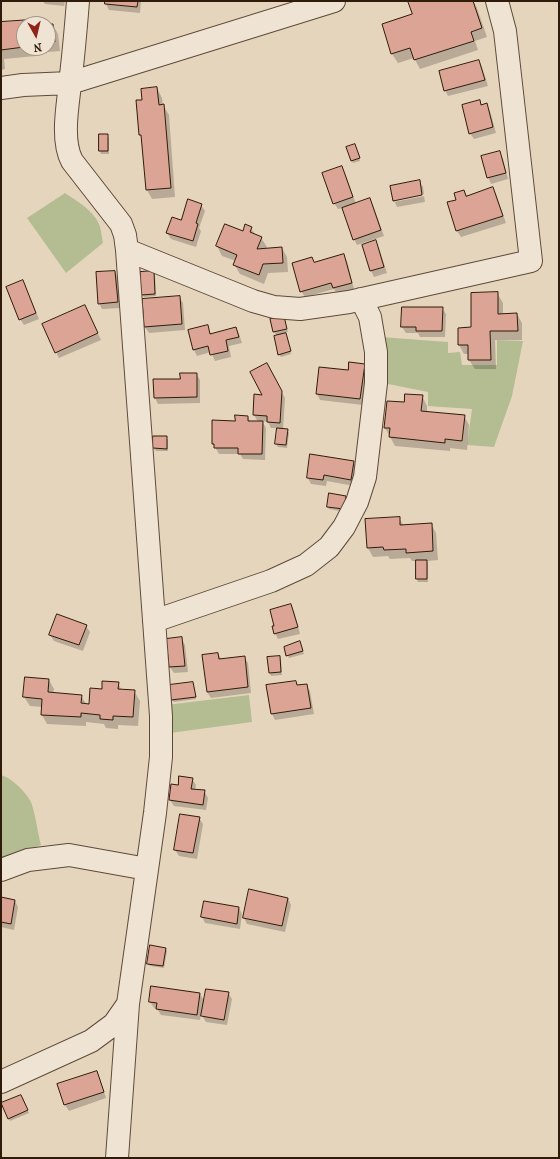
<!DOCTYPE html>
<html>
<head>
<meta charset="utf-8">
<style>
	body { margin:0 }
	#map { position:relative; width:560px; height:1159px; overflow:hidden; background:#e6d5bd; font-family:"IM FELL French Canon",serif }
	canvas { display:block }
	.frame { position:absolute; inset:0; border:2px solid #301b0b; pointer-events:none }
	.north { position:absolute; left:16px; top:16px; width:40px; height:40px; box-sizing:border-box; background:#efe4d4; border:1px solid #a39484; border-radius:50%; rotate:172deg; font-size:11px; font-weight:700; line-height:16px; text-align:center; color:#301b0b }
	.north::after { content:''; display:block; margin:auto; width:14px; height:18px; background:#8f2418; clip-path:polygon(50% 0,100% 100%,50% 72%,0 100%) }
</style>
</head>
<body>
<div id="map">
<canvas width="560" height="1159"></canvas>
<div class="frame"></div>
<div class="north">N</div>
</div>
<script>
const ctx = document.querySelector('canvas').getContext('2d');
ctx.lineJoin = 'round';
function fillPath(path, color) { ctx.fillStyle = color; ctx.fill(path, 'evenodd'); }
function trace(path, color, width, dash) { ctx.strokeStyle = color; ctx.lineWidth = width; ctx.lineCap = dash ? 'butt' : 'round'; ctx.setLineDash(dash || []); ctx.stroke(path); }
fillPath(new Path2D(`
	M65,193c12,8 28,17 34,31 2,5 3,13 4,19l-37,30 -39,-55z
	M381,337l67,5v11l12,-1 2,13h35v-25l26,1 -11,55 -18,51 -27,-2 5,-36 -44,-3v-14l-40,-8z
	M249,695l3,27 -82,11 -4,-28z
	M1,775c12,4 24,16 30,27 4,10 7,32 10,43l-40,15z`), '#b4bd92');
fillPath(new Path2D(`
	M43,1h22l-1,5 -19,-2z
	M106,1h35l-1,12 -31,-3 -3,-6z
	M412,1h61l4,7 10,29 -12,4 3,9 -58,19 -6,-11 -16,5 -6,-9 -9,-30 30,-10z
	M30,21l2,3h-8v24h24v-23h5l5,9 2,17 -24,2v3l-32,3 1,10 -4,1v-47z
	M479,61l3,6 6,19 -40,10 -3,-6z
	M157,88l5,10 1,7 6,10 6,82 -23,2 -5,-9 -4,-51 -3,-5 3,-34z
	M480,101l2,5 5,-1 3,6 6,22 -22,6 -4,-6z
	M107,135l2,3v16h-8l-1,-3z
	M356,148l4,13 -7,2 -1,-2z
	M500,153l3,6 5,20 -17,5 -3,-7z
	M341,167l4,6 11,31 14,-5 3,6 11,31 -27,9 -3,-6 -11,-31 -5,1 -4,-6z
	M419,181l4,6 1,7 -30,6v2l30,-6 1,6 -28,5 -3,-7 -3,-14z
	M493,188l3,6 10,29 -45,14 -4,-6 -9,-28 9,-3 7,-9 3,5z
	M201,205l4,6 -6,17 2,3 -5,16 -25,-8 -4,-6z
	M251,228l5,8 5,2 6,9 -1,3 16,-2 5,9 1,15 -20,1 -4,11 -24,-10 -6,-10 2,-3 -14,-5 -5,-10z
	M376,242l3,6 8,25 -13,4 -3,-6z
	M343,255l4,6 7,28 -17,5 -3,-5 -29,8 -4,-6 13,-28z
	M115,272l3,6 3,30 -19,1 -3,-6z
	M153,272l2,2 1,22 -12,1 -2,-3z
	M23,281l16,38 -15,6 -4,-6z
	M497,293l6,10v12l14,-1 5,9v17h-27l1,29h-21l-6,-9v-6h-5l-5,-9v-16l14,-1z
	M179,297l4,6 2,27 -36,3 -4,-6z
	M442,308l4,6 -1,23h-25l-2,-4h-12l-4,-6z
	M88,312l13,28 -42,18 -3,-6z
	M283,317l5,15h-3l2,5 4,17 -10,3 -2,-3 -2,-18 -3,-4z
	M207,326l4,8 25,-6 3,6 3,9 -13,3 2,11 -16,4 -4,-9 -14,4 -3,-6 -5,-19z
	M267,365l18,33 -2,32h4l2,3 -2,15 -9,-1 -2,-3 2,-16h-7l-3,-6 -6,-1 4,7 -1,32 -22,-1 -3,-5h-21l-6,-10 23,-22 12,-5 2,5h8l-4,-7 10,-19z
	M364,365l4,6 -5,34 -43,-5 -3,-6z
	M196,374l4,6v23l-42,1 -3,-6 26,-18z
	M422,396l5,10v7l37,3 5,9 -2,25 -17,-2v3l-55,-5 -10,-18 20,-24z
	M166,437l2,3v11h-12l-2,-3z
	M353,462l4,6 -3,18 -27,-5 -1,5 -15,-2 -3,-6z
	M346,497l1,3 -2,12 -16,-3 -1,-2z
	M399,518l5,8 27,-2 5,9 2,27 -11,1 1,3v18h-10l-1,-3v-18h-5l-2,-3 -20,1 -2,-3 -15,1 -5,-9z
	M291,605l3,6 6,23 -22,5 -3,-6 1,-7z
	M86,626l4,6 -7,19 -29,-10 -4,-6z
	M181,638l4,7 3,27 -14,1 -4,-6 -3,-27z
	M301,645l3,9 -15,4 -4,-11z
	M218,654l4,6 22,-3 4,6 3,30 -40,5 -4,-6 -4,-36z
	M279,657l2,3 1,15 -11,1 -1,-3z
	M26,678l23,2 5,9 -1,5 28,2 6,9h3l13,-15 15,-7 4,8h12l6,10 -2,25 -20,-1v4l-12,-1 -2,-4 -18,-2v4l-39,-2 -5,-9v-8l-12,-1 -6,-9z
	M296,682l2,4 8,-1 4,6 4,23 -39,6 -3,-6 -4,-28z
	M193,683l3,16 -22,3 -2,-2z
	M192,779l4,6 -1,5 9,1 4,7 -2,12 -32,-4 -4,-6 9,-14z
	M199,818l4,6 -6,35 -18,-3 -4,-6z
	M1,898l14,3 3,6 -4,23 -13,-3z
	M288,898l3,7 -6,27 -38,-8 -3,-6z
	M204,902l35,6 3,6 -2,15 -35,-6 -3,-6z
	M165,949l2,2 -3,17 -14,-2 -2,-2z
	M228,993l4,6 -5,26 -21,-3 -5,-8 -1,6 -39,-5 -4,-6 -3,-1 -4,-6 50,-8 5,8z
	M96,1072l4,7 6,19 -37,13 -4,-6z
	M23,1098l6,15 -19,8 -1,-3z`), '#0003');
const building = new Path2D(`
	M105,1h33l-1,6 -32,-3z
	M408,1h65l9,27 -11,4 3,9 -60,19 -4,-12 -19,6 -9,-30 30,-10z
	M30,20l1,4h-7v23l-23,3v-28z
	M48,24h5l2,18h-7z
	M479,60l6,20 -41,11 -5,-20z
	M157,87l2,18 5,-1 7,84 -25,2 -5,-55h-2l-3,-35h6l-1,-11z
	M480,100l1,5 6,-2 6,24 -24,7 -7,-29z
	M99,134h9v17h-9z
	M355,144l5,14 -9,3 -5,-14z
	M500,151l6,22 -19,5 -6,-22z
	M342,166l11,31 -20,7 -11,-31z
	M420,180l2,15 -29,6 -3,-15z
	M493,187l10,29 -47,15 -9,-29 9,-2 -2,-7 10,-3 2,6z
	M370,198l11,32 -28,10 -11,-32z
	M188,199l14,5 -6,19 2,1 -5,17 -27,-8 6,-16 9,3z
	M225,224l18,7 2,-7 7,3 -2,5 12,5 -5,12 25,-2 1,16 -20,1 -4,11 -26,-10 4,-10 -21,-9z
	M376,240l8,27 -14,4 -8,-26z
	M344,254l8,29 -19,5 -2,-5 -31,9 -8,-29 20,-6 2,5z
	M115,271l3,31 -20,2 -2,-32z
	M154,271l1,23 -14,1 -1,-23z
	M23,280l13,33 -17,7 -13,-33z
	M498,292v22l19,-1 1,18h-28l1,29h-23v-15h-10v-17l13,-1v-34z
	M180,296l2,28 -38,3 -2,-28z
	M85,305l13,28 -43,20 -13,-29z
	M402,307h41l-1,24h-26v-4h-15z
	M284,316l3,13 -14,3 -3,-13z
	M208,325l2,9 26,-7 3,10 -13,3 2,11 -18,4 -2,-9 -15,4 -5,-20z
	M286,333l5,18 -13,4 -4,-19z
	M349,362l16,2 -5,35 -44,-5 3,-27 29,3z
	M267,363l15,28 -2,32 -13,-1v-6l-14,-1 1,-21 8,1 -12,-23z
	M180,373h17v24l-43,1 -1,-19h27z
	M405,394l18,1 -2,16 44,4 -3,26 -17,-2v4l-56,-6 1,-9h-6l3,-27 17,1z
	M235,415l13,1v5h15l-1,33h-24v-6h-24v-4h-2v-24l23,1z
	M277,428l11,1 -2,16 -11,-1z
	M153,436h14v13l-14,-1z
	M310,454l44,7 -3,19 -27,-5 -1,5 -16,-2z
	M329,493l17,3 -2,13 -17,-2z
	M400,517v8l32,-2 1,28 -27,2v-4l-22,1 -1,-3 -16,1 -2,-29z
	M416,560h11v19h-11z
	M291,604l7,23 -24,7 -2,-8h2l-4,-16z
	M57,614l30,11 -8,20 -30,-10z
	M182,637l3,29 -16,1 -3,-28z
	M300,641l3,10 -17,5 -2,-9z
	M218,653l1,6 26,-3 3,31 -41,5 -5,-37z
	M280,656l1,16 -12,1 -2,-16z
	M25,677l24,2 -1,13 34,3 -1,8 8,1 1,-16 12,1v-8l17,1 -1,7 17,1 -2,27 -20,-1v4l-13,-1v-4l-19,-2v4l-40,-2 1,-16 -19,-2z
	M296,681l1,4 10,-1 4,24 -40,6 -5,-29z
	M193,682l3,15 -25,3 -2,-15z
	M179,776l14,2 -2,11 14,1 -2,15 -34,-5 2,-16 7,1z
	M180,814l20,3 -7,36 -19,-3z
	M249,889l39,9 -6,28 -39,-8z
	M1,897l14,3 -4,24 -10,-2z
	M204,901l35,6 -2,17 -36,-7z
	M150,945l16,3 -3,18 -16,-2z
	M151,986l49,7 -3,22 -41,-6 1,-6 -8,-1z
	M206,989l23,3 -5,28 -23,-4z
	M97,1071l7,21 -40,13 -7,-21z
	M21,1095l7,15 -20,9 -7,-16z`);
fillPath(building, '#dca494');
trace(building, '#301b0b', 1);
const minor = new Path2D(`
	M78,1c-2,25 -4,49 -7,74 -2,25 -11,63 1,86l49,63 4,11 2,15 34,466v41l-6,56 -27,191 -11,154
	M1,88l22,-3 47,-2 264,-82
	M127,250l126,51 21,6 26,2 49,-7 182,-41 -26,-230 -8,-30
	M154,621l117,-40 35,-16 23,-18 15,-20 13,-25 8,-25 11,-94v-31l-6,-35 -9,-18
	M1,870l27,-10 41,-5 78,14
	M1,1082l90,-41 23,-17 14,-20`);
trace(minor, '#5e4a38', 24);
trace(minor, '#efe4d4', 22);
</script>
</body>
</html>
